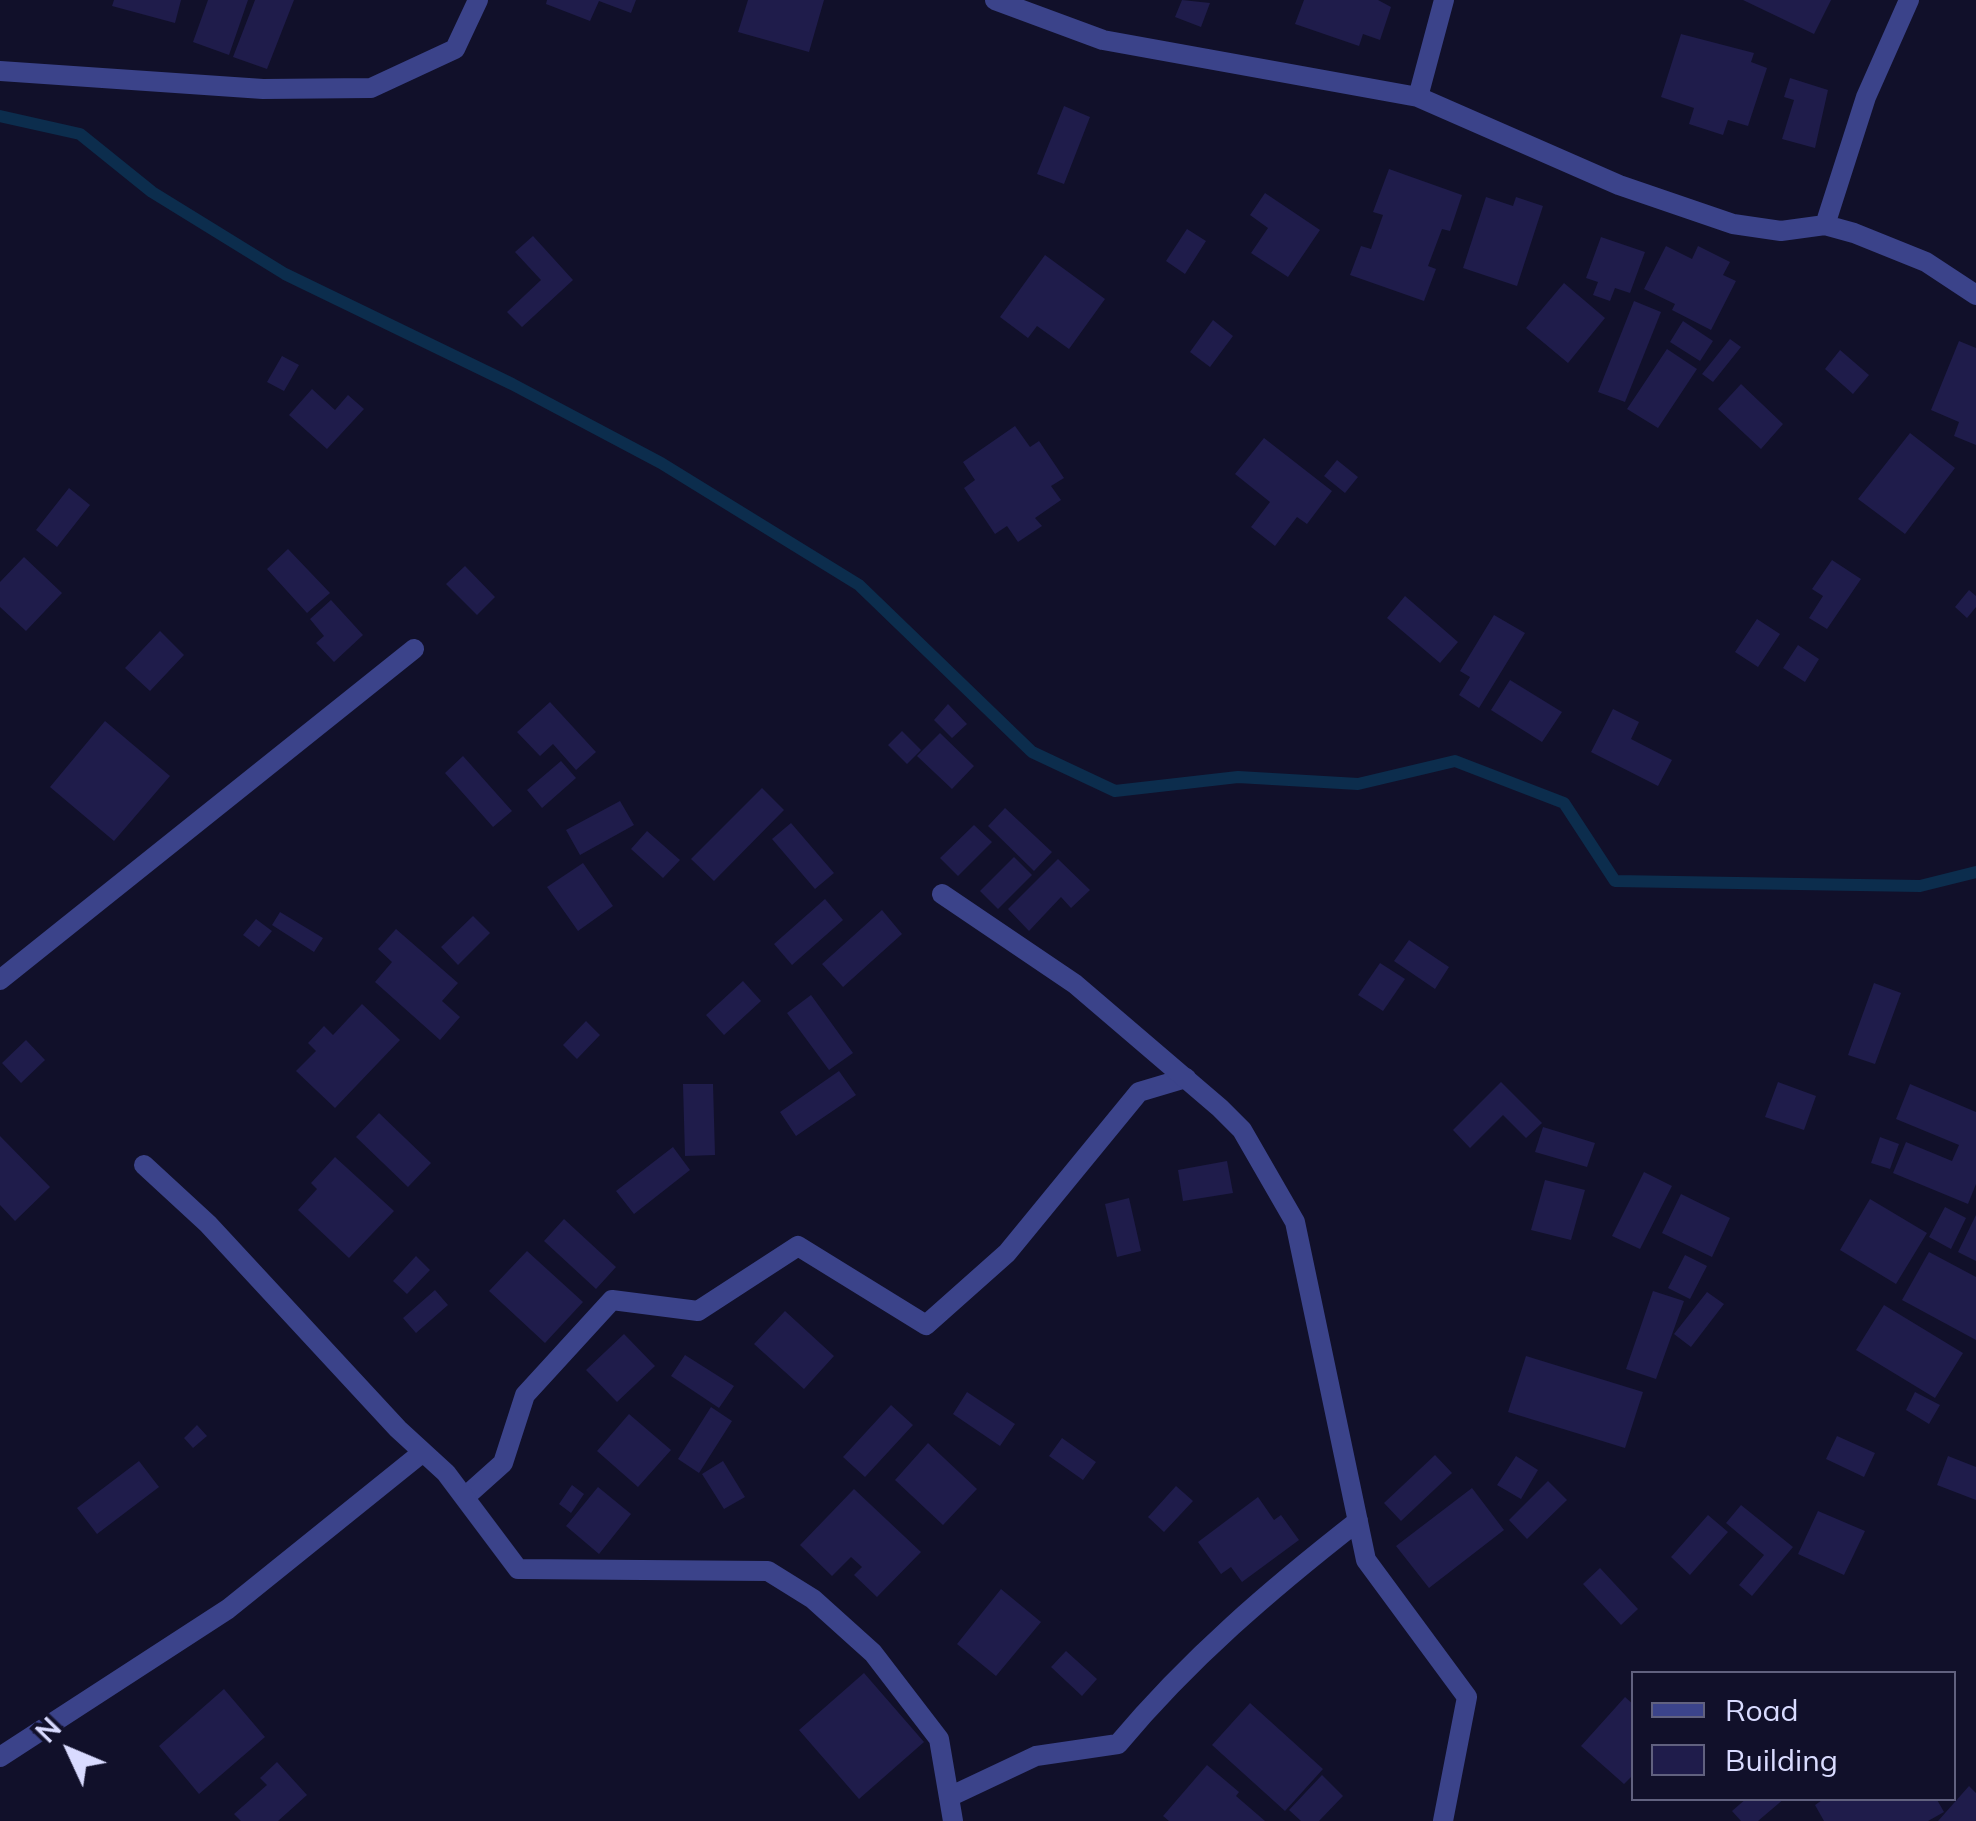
<!DOCTYPE html>
<html>
<head>
<meta charset="utf-8">
<style>
	body { margin:0 }
	#map { position:relative; width:1976px; height:1821px; overflow:hidden; background:#11102a; font-family:Mulish,sans-serif }
	canvas { display:block }
	.legend { position:absolute; left:1631px; top:1671px; width:325px; height:130px; box-sizing:border-box; background:#11102a; border:2px solid #61617f; margin:0; padding:12px 18px; list-style:none; font-size:30px; color:#d9dbff }
	.legend li { display:flex; align-items:center; gap:20px; height:50px }
	.legend b { width:50px; border:2px solid #61617f }
	.north { position:absolute; left:20px; top:1701px; width:100px; height:100px; -webkit-text-stroke:8px #11102a; paint-order:stroke; rotate:314deg; font-size:28px; font-weight:700; line-height:40px; text-align:center; color:#d9dbff }
	.north::after { content:''; display:block; margin:auto; width:35px; height:45px; background:#d9dbff; clip-path:polygon(50% 0,100% 100%,50% 72%,0 100%) }
</style>
</head>
<body>
<div id="map">
<canvas width="1976" height="1821"></canvas>
<ul class="legend">
<li><b style="height:12px;background:#3b438a"></b>Road</li>
<li><b style="height:28px;background:#1f1c4b"></b>Building</li>
</ul>
<div class="north">N</div>
</div>
<script>
const ctx = document.querySelector('canvas').getContext('2d');
ctx.lineJoin = 'round';
function trace(path, color, width, dash) { ctx.strokeStyle = color; ctx.lineWidth = width; ctx.lineCap = dash ? 'butt' : 'round'; ctx.setLineDash(dash || []); ctx.stroke(path); }
function fillPath(path, color) { ctx.fillStyle = color; ctx.fill(path, 'evenodd'); }
trace(new Path2D(`
	M0,116l80,18 72,58 133,82 227,110 149,79 198,122 173,167 83,39 123,-14 120,7 97,-23 109,42 51,78 305,5 56,-14`), '#0c2d4d', 12);
fillPath(new Path2D(`
	M114,0h67l-6,23 -63,-17z
	M208,0h40l-19,55 -36,-13z
	M255,0h39l-27,69 -34,-12z
	M547,0h89l-5,13 -32,-12 -9,20 -44,-17z
	M748,0h76l-15,52 -71,-20z
	M1182,0l28,3 -9,24 -26,-10z
	M1304,0h74l13,7 -11,33 -17,-6 -4,12 -64,-22z
	M1743,0h88l-17,34z
	M1681,34l73,19 -3,9 16,6 -19,58 -20,-6 -5,15 -34,-11 5,-16 -33,-11z
	M1790,78l38,12 -13,58 -33,-9 12,-39 -10,-3z
	M1064,106l26,11 -26,67 -27,-10z
	M1389,169l73,26 -12,36 -8,-2 -14,37 8,3 -12,32 -74,-26 11,-29 10,3 12,-34 -10,-3z
	M1265,193l55,37 -32,47 -37,-24 17,-25 -18,-13z
	M1486,197l27,9 3,-9 27,9 -26,80 -54,-18z
	M1187,229l19,12 -21,33 -19,-13z
	M533,236l40,44 -51,47 -15,-15 34,-32 -26,-28z
	M1601,237l44,15 -15,41 -15,-5 -5,13 -17,-6 5,-13 -12,-4z
	M1666,246l26,13 6,-13 32,16 -7,13 13,6 -25,49 -39,-20 3,-6 -31,-15z
	M1045,255l60,44 -36,50 -32,-23 -9,12 -28,-21z
	M1564,283l41,35 -37,45 -42,-35z
	M1634,301l27,11 -36,90 -27,-10z
	M1213,320l20,16 -23,31 -20,-15z
	M1683,321l30,20 -13,20 -30,-19z
	M1730,339l11,8 -28,35 -11,-8z
	M1959,341l17,7v97l-22,-9 5,-14 -28,-12z
	M1667,349l30,20 -39,59 -31,-19z
	M1840,350l29,25 -16,19 -28,-25z
	M282,356l17,9 -15,26 -17,-9z
	M1741,384l42,40 -22,25 -43,-40z
	M312,389l23,21 13,-15 16,14 -37,40 -38,-34z
	M1015,426l15,21 9,-6 25,37 -13,8 10,14 -26,18 7,8 -24,16 -11,-16 -12,8 -31,-46 11,-8 -12,-18z
	M1910,433l45,35 -50,66 -47,-35z
	M1264,438l68,53 -25,33 -10,-7 -22,29 -24,-19 19,-25 -35,-28z
	M1337,460l21,17 -13,16 -21,-17z
	M69,488l21,17 -33,42 -21,-17z
	M288,549l42,44 -23,20 -40,-44z
	M24,557l38,36 -36,38 -26,-24v-25z
	M1832,560l29,19 -34,50 -18,-11 14,-22 -11,-7z
	M465,566l30,31 -18,18 -31,-31z
	M1969,590l7,6v11l-9,11 -12,-11z
	M1405,596l53,46 -18,21 -53,-45z
	M331,600l32,35 -29,27 -18,-19 8,-7 -14,-17z
	M1494,615l31,18 -46,75 -20,-13 11,-18 -10,-6z
	M1757,619l23,15 -22,33 -23,-15z
	M160,631l24,24 -34,36 -25,-23z
	M1798,645l21,14 -14,23 -22,-14z
	M1510,680l52,32 -20,30 -51,-32z
	M550,702l46,50 -20,18 -23,-26 -13,12 -23,-24z
	M948,704l19,20 -15,14 -18,-18z
	M1613,709l26,13 -8,17 41,21 -14,26 -67,-34z
	M105,721l65,55 -56,65 -64,-54z
	M902,731l19,19 -14,14 -19,-19z
	M940,733l34,33 -22,23 -35,-33z
	M463,756l49,55 -19,16 -48,-54z
	M561,761l15,17 -34,30 -15,-18z
	M762,788l22,22 -70,71 -23,-22z
	M620,801l14,24 -54,30 -14,-25z
	M1005,808l47,44 -18,19 -46,-45z
	M791,823l43,50 -19,16 -43,-50z
	M974,825l18,17 -34,34 -18,-18z
	M647,831l33,29 -17,18 -32,-29z
	M1014,857l18,18 -34,34 -18,-18z
	M1058,859l32,31 -19,18 -10,-11 -32,34 -21,-22z
	M583,863l30,43 -35,25 -31,-44z
	M825,899l18,21 -51,45 -18,-21z
	M882,910l20,24 -59,53 -21,-23z
	M280,912l43,26 -9,14 -42,-27z
	M473,916l17,17 -32,32 -17,-18z
	M256,919l16,12 -13,16 -16,-12z
	M396,929l62,54 -16,18 18,16 -20,23 -65,-58 17,-20 -14,-13z
	M1409,940l40,27 -14,22 -41,-28z
	M1380,963l25,16 -22,32 -25,-16z
	M743,981l18,20 -37,34 -18,-20z
	M1874,983l27,10 -26,71 -27,-9z
	M811,995l42,58 -24,17 -42,-57z
	M362,1004l38,36 -65,68 -39,-37 20,-20 -8,-8 16,-17 9,9z
	M586,1021l14,14 -23,24 -14,-14z
	M26,1040l19,20 -24,23 -19,-20z
	M839,1071l17,24 -60,41 -16,-24z
	M1501,1082l41,41 -16,15 -23,-23 -33,33 -17,-18z
	M1778,1082l38,14 -12,34 -39,-13z
	M683,1084h30l2,71 -30,1z
	M1910,1084l66,28v72l-8,20 -75,-31 13,-31 46,19 7,-16 -63,-26z
	M379,1113l52,50 -23,24 -52,-50z
	M1543,1127l52,16 -8,24 -52,-15z
	M0,1136l50,51 -35,34 -15,-16z
	M1880,1137l19,7 -9,25 -19,-6z
	M673,1147l17,23 -56,44 -18,-23z
	M335,1157l59,54 -45,47 -51,-48 19,-21 -6,-6z
	M1227,1161l6,32 -50,8 -5,-31z
	M1644,1172l28,14 -32,63 -28,-13z
	M1545,1180l40,10 -14,50 -40,-10z
	M1681,1194l49,24 -18,39 -50,-24z
	M1129,1198l12,53 -24,6 -12,-53z
	M1870,1199l57,34 -31,51 -56,-34z
	M1945,1207l21,11 -15,31 -22,-12z
	M1976,1215v46l-18,-9z
	M564,1219l52,48 -20,22 -52,-48z
	M527,1251l56,51 -38,41 -56,-52z
	M1929,1252l47,25v63l-74,-40z
	M1685,1255l22,11 -17,33 -22,-11z
	M416,1256l14,14 -23,24 -14,-13z
	M435,1290l13,15 -32,28 -13,-15z
	M1653,1291l31,10 -28,78 -30,-10z
	M1707,1292l17,12 -33,43 -17,-13z
	M1884,1305l79,48 -28,45 -79,-48z
	M785,1311l49,45 -30,33 -50,-45z
	M624,1334l31,32 -38,36 -31,-32z
	M685,1355l49,31 -15,22 -48,-32z
	M1526,1356l117,36 -18,56 -117,-36z
	M967,1392l48,32 -15,22 -47,-32z
	M1915,1392l25,13 -11,19 -23,-14z
	M891,1405l22,20 -48,52 -22,-20z
	M711,1407l21,14 -33,52 -21,-14z
	M629,1414l42,36 -33,37 -41,-36z
	M197,1425l10,11 -14,12 -9,-10z
	M1837,1436l38,17 -11,24 -38,-18z
	M1062,1438l34,24 -13,18 -34,-24z
	M928,1443l49,46 -34,36 -48,-45z
	M1435,1455l17,18 -51,48 -17,-18z
	M1516,1456l22,14 -17,29 -24,-14z
	M1948,1456l28,11v33l-39,-15z
	M139,1461l20,26 -62,47 -20,-26z
	M723,1461l22,36 -21,12 -22,-35z
	M1548,1481l19,19 -40,39 -18,-19z
	M572,1485l12,9 -13,19 -12,-9z
	M1176,1486l17,15 -29,31 -16,-15z
	M598,1487l33,27 -32,40 -33,-28z
	M1472,1488l32,42 -75,58 -33,-42z
	M854,1489l67,63 -44,45 -23,-22 8,-8 -11,-10 -19,19 -32,-31z
	M1258,1497l16,23 7,-5 18,25 -57,42 -11,-15 -10,7 -23,-32z
	M1741,1505l52,42 -41,49 -13,-11 25,-30 -38,-32z
	M1818,1511l47,20 -21,44 -46,-21z
	M1708,1515l20,17 -38,43 -19,-18z
	M1600,1568l38,41 -17,16 -38,-41z
	M1001,1589l40,33 -45,54 -39,-32z
	M1066,1651l31,28 -15,17 -31,-29z
	M864,1673l60,69 -65,57 -60,-69z
	M224,1689l41,48 -66,57 -40,-48z
	M1625,1697l9,8v69l-10,10 -43,-38z
	M1250,1703l73,66 -38,42 -73,-66z
	M277,1762l30,33 -29,26h-37l-7,-7 33,-29 -7,-7z
	M1207,1765l32,27 -3,4 29,25h-96l-6,-5z
	M1322,1775l21,21 -24,25h-18l-12,-11z
	M1969,1786l7,7v28h-38z
	M1747,1798h38l-27,23h-17l-9,-10z
	M1825,1798h111l8,14 -16,9h-104l-9,-16z`), '#1f1c4b');
trace(new Path2D(`
	M465,1497l38,-34 22,-68 87,-95 86,11 100,-65 128,79 81,-72 132,-161 47,-14`), '#3b438a', 20);
trace(new Path2D(`
	M995,0l108,40 315,57 201,88 114,39 48,7 44,-6 29,8 72,29 50,33
	M0,71l263,18 108,-1 84,-39 23,-49
	M1418,97l26,-97
	M1825,225l41,-128 43,-97
	M942,894l133,90 145,124 22,22 53,92 71,338 101,137 -24,124
	M0,980l414,-331
	M144,1165l64,59 190,205 48,44 72,96 250,2 45,28 60,54 66,86 14,82
	M0,1757l228,-148 195,-157
	M949,1797l87,-41 82,-12c71,-85 153,-155 240,-223`), '#3b438a', 20);
</script>
</body>
</html>
